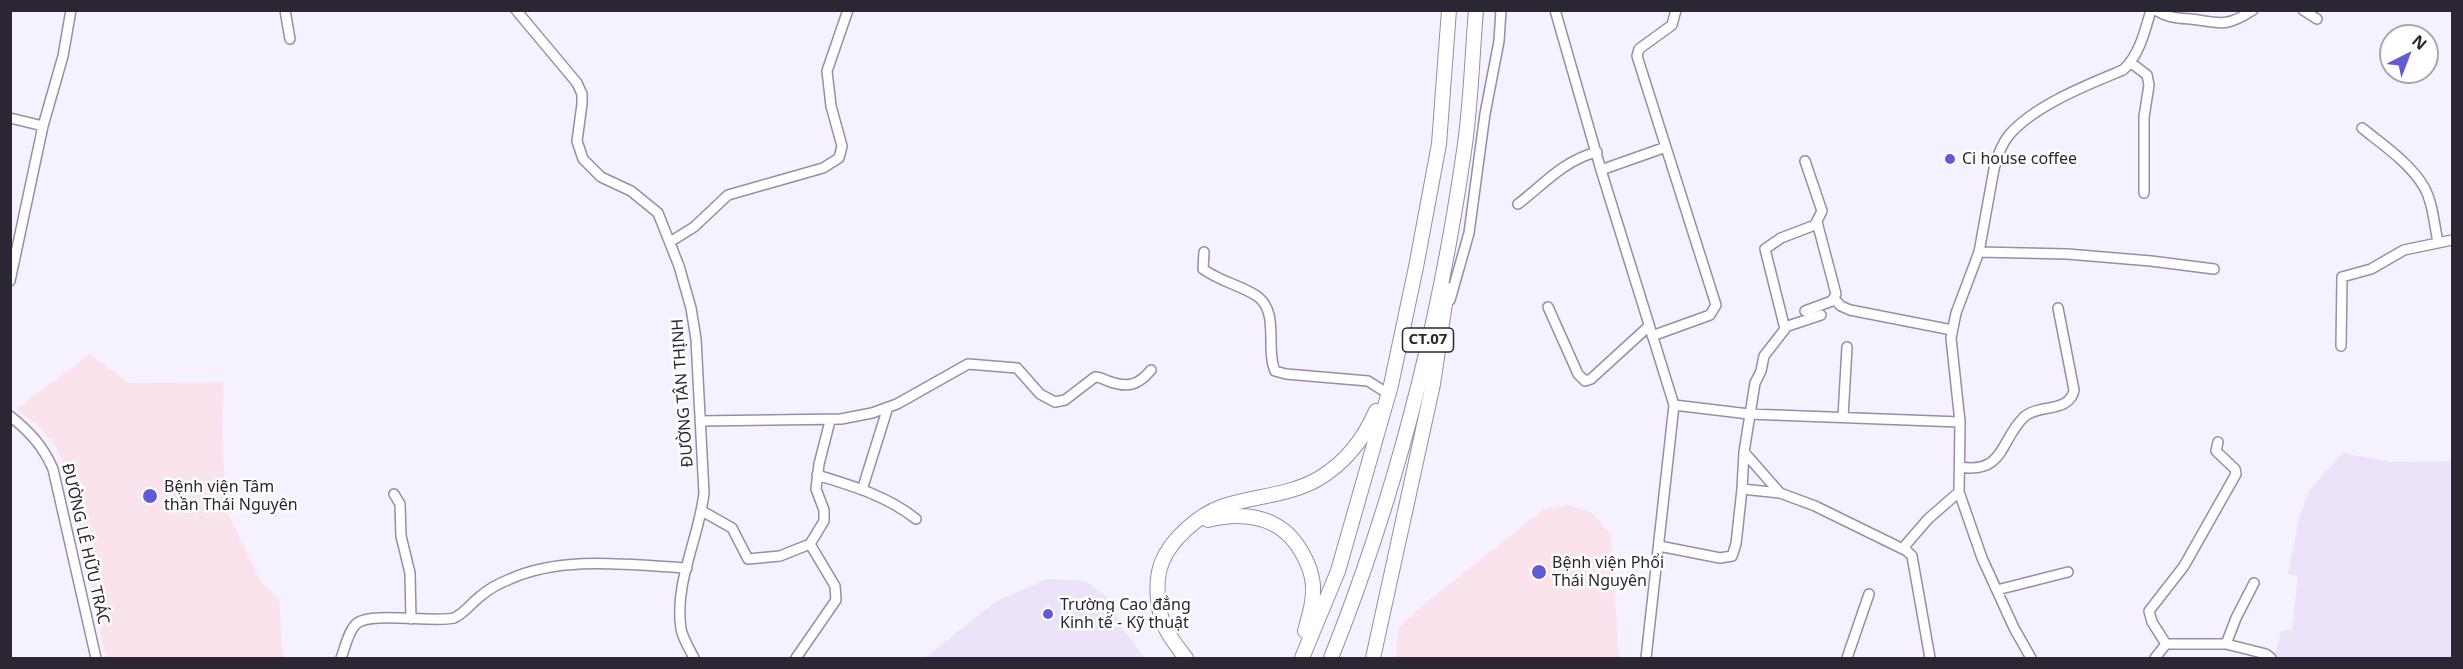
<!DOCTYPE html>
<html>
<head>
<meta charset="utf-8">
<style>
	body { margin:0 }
	#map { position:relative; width:2463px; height:669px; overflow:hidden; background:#f6f1ff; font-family:"Noto Sans",sans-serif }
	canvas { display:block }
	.frame { position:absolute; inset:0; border:12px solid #2b2632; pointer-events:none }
	.north { position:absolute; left:2379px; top:24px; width:60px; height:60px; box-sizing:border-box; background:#fff; border:2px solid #aaa8ad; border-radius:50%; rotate:42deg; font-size:16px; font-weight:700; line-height:24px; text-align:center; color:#2b2632 }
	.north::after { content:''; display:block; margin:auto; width:21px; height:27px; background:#605bd3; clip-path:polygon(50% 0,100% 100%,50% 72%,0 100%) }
</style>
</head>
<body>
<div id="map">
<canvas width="2463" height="669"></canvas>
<div class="frame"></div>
<div class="north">N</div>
</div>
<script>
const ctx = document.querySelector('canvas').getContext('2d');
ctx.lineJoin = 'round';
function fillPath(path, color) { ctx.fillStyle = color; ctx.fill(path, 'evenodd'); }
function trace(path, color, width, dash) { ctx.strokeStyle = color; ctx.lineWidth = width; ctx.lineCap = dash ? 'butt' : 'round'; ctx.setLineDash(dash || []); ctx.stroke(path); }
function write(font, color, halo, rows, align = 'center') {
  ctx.font = font + ' "Noto Sans",sans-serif'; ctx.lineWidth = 5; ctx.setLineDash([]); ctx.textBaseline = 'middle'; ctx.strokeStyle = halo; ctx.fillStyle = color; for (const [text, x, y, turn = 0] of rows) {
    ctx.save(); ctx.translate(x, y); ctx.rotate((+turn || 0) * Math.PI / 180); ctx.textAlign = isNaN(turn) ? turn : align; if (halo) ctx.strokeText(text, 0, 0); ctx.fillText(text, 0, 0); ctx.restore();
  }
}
fillPath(new Path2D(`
	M2342,453l51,9 59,-1v197h-178l7,-27 11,-1 6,-54 -10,-2 11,-57 10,-26z
	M1046,579l39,2 26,19 10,27 24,31h-220l70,-56z`), '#ece3fb');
fillPath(new Path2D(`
	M90,354l39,29 95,-1 -2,41 4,87 35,72 18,17 4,59h-177l-36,-177 -15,-36 -18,-20 -21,-16z
	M1569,505l23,8 19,21 8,124h-223l2,-30 20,-19 126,-100z`), '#fbe3ed');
const minor = new Path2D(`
	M285,10l5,29
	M516,10l61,73 5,11v10l-5,37 6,18 18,18 30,14 27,22 21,53 12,42 5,31 8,154c-5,46 -30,89 -23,136 2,10 9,21 13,29
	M1555,10l46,160 73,235 -28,253
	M2155,10c13,8 22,8 36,9 30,4 34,9 62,-9
	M2303,10l14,9
	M2130,62l17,13 2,10 -5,32v76
	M10,118l33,8
	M2362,128c21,17 48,35 62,59 9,16 10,37 14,55
	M1805,161l17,50 -7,14 -34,13 -16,11 20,80 -21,27 -3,15 -6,12 -11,69 -2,37 38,4 35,13 92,45 5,5 18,102
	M1601,170l65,-23
	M1518,204c25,-19 46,-44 79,-52
	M670,242l24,-15 34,-32 95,-27 16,-10 3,-12 -11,-40 -4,-35 21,-61
	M1204,252l-1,17c16,12 37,16 54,27 23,17 8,52 18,75l11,3 82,7 14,9
	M1979,252l88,2 84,7 63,8
	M10,281l33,-155 20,-70 8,-46
	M1834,299l7,7 9,4 102,20
	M1450,300l19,-67 16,-119 14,-73 2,-31
	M1548,307l30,67 7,7 6,-2 58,-53
	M1805,311l27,-10 4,-7 -19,-72
	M1785,327l36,-12
	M1652,336l58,-21 6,-10 -79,-249 2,-7 33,-24 4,-15
	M2341,346l1,-69 29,-8 33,-19 48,-10
	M1674,405l75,9 211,8
	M10,416c20,16 33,30 43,53l43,189
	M1843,417l4,-70
	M700,421l141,-2 31,-6 25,-9 71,-40 49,4 23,26 15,8 10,-2 30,-23c5,0 8,2 13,4 19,7 30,5 43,-11
	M1744,452l36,41
	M1960,467c45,7 40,-27 64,-50 14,-13 46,-4 50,-27l-16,-82
	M817,475c36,11 70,21 99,44
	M862,490l26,-83
	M394,494l6,10 1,32 9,37 1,46
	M702,511l30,17 16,31 32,-3 30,-12
	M1659,546l61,12 12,-2 4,-12 6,-55
	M1903,548l25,-29 31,-27
	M1997,590l71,-18
	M2166,644h60l10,-26 18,-35
	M2226,644l40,10 5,4
	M341,658c4,-10 7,-26 15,-34 13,-13 77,-1 98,-6 11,-5 18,-16 28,-23 8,-7 18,-12 28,-16 53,-24 120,-14 177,-11
	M796,658l40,-58 -1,-14 -25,-42 14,-23v-11l-8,-21 3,-25 11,-43
	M1847,658l22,-64
	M2031,658l-17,-30 -32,-70 -23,-66 1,-70 -9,-84 5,-25 23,-61 15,-83c3,-12 7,-24 15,-34 26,-30 78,-50 114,-65 16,-14 22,-39 28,-60
	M2155,658l11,-14 -14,-22 -3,-11 35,-45 52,-92 -1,-5 -19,-18 2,-9`);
const highway = new Path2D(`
	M1208,520c36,-9 73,-4 93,31 6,10 11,22 12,34 1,16 -4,31 -8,46
	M1186,658c-8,-10 -20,-25 -24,-38 -5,-17 -7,-41 0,-58 9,-23 37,-47 59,-55 32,-11 67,-11 97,-28 26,-15 46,-40 58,-68
	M1302,658l36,-87 53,-186 25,-118 23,-123 10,-134
	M1331,658c65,-163 108,-333 133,-507 7,-46 8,-94 12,-141
	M1373,658l60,-274 14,-94`);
trace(minor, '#988caa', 12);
trace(highway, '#988caa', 16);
trace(minor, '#fff', 9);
trace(highway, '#fff', 14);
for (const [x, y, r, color] of [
	[1950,159,6,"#605bd3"],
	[150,496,8,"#605bd3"],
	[1539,572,8,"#605bd3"],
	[1048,614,6,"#605bd3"]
]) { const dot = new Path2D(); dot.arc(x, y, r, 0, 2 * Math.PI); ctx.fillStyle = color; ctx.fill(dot); trace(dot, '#fff', 2); }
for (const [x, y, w] of [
	[1428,340,51]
]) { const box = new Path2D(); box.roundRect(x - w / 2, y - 12, w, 24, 4.5); ctx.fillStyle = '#fff'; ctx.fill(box); trace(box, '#2b2632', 1.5); }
write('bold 15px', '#2b2632', null, [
	["CT.07",1428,340]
]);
write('16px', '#2b2632', '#fff', [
	["Ci house coffee",1962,159],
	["Bệnh viện Tâm",164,487],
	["thần Thái Nguyên",164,505],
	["Bệnh viện Phổi",1552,563],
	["Thái Nguyên",1552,581],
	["Trường Cao đẳng",1060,605],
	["Kinh tế - Kỹ thuật",1060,623]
], 'left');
write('16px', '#2b2632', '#fff', [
	["ĐƯỜNG TÂN THỊNH",683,393,-94],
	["ĐƯỜNG LÊ HỮU TRÁC",85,544,77]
]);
</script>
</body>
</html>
